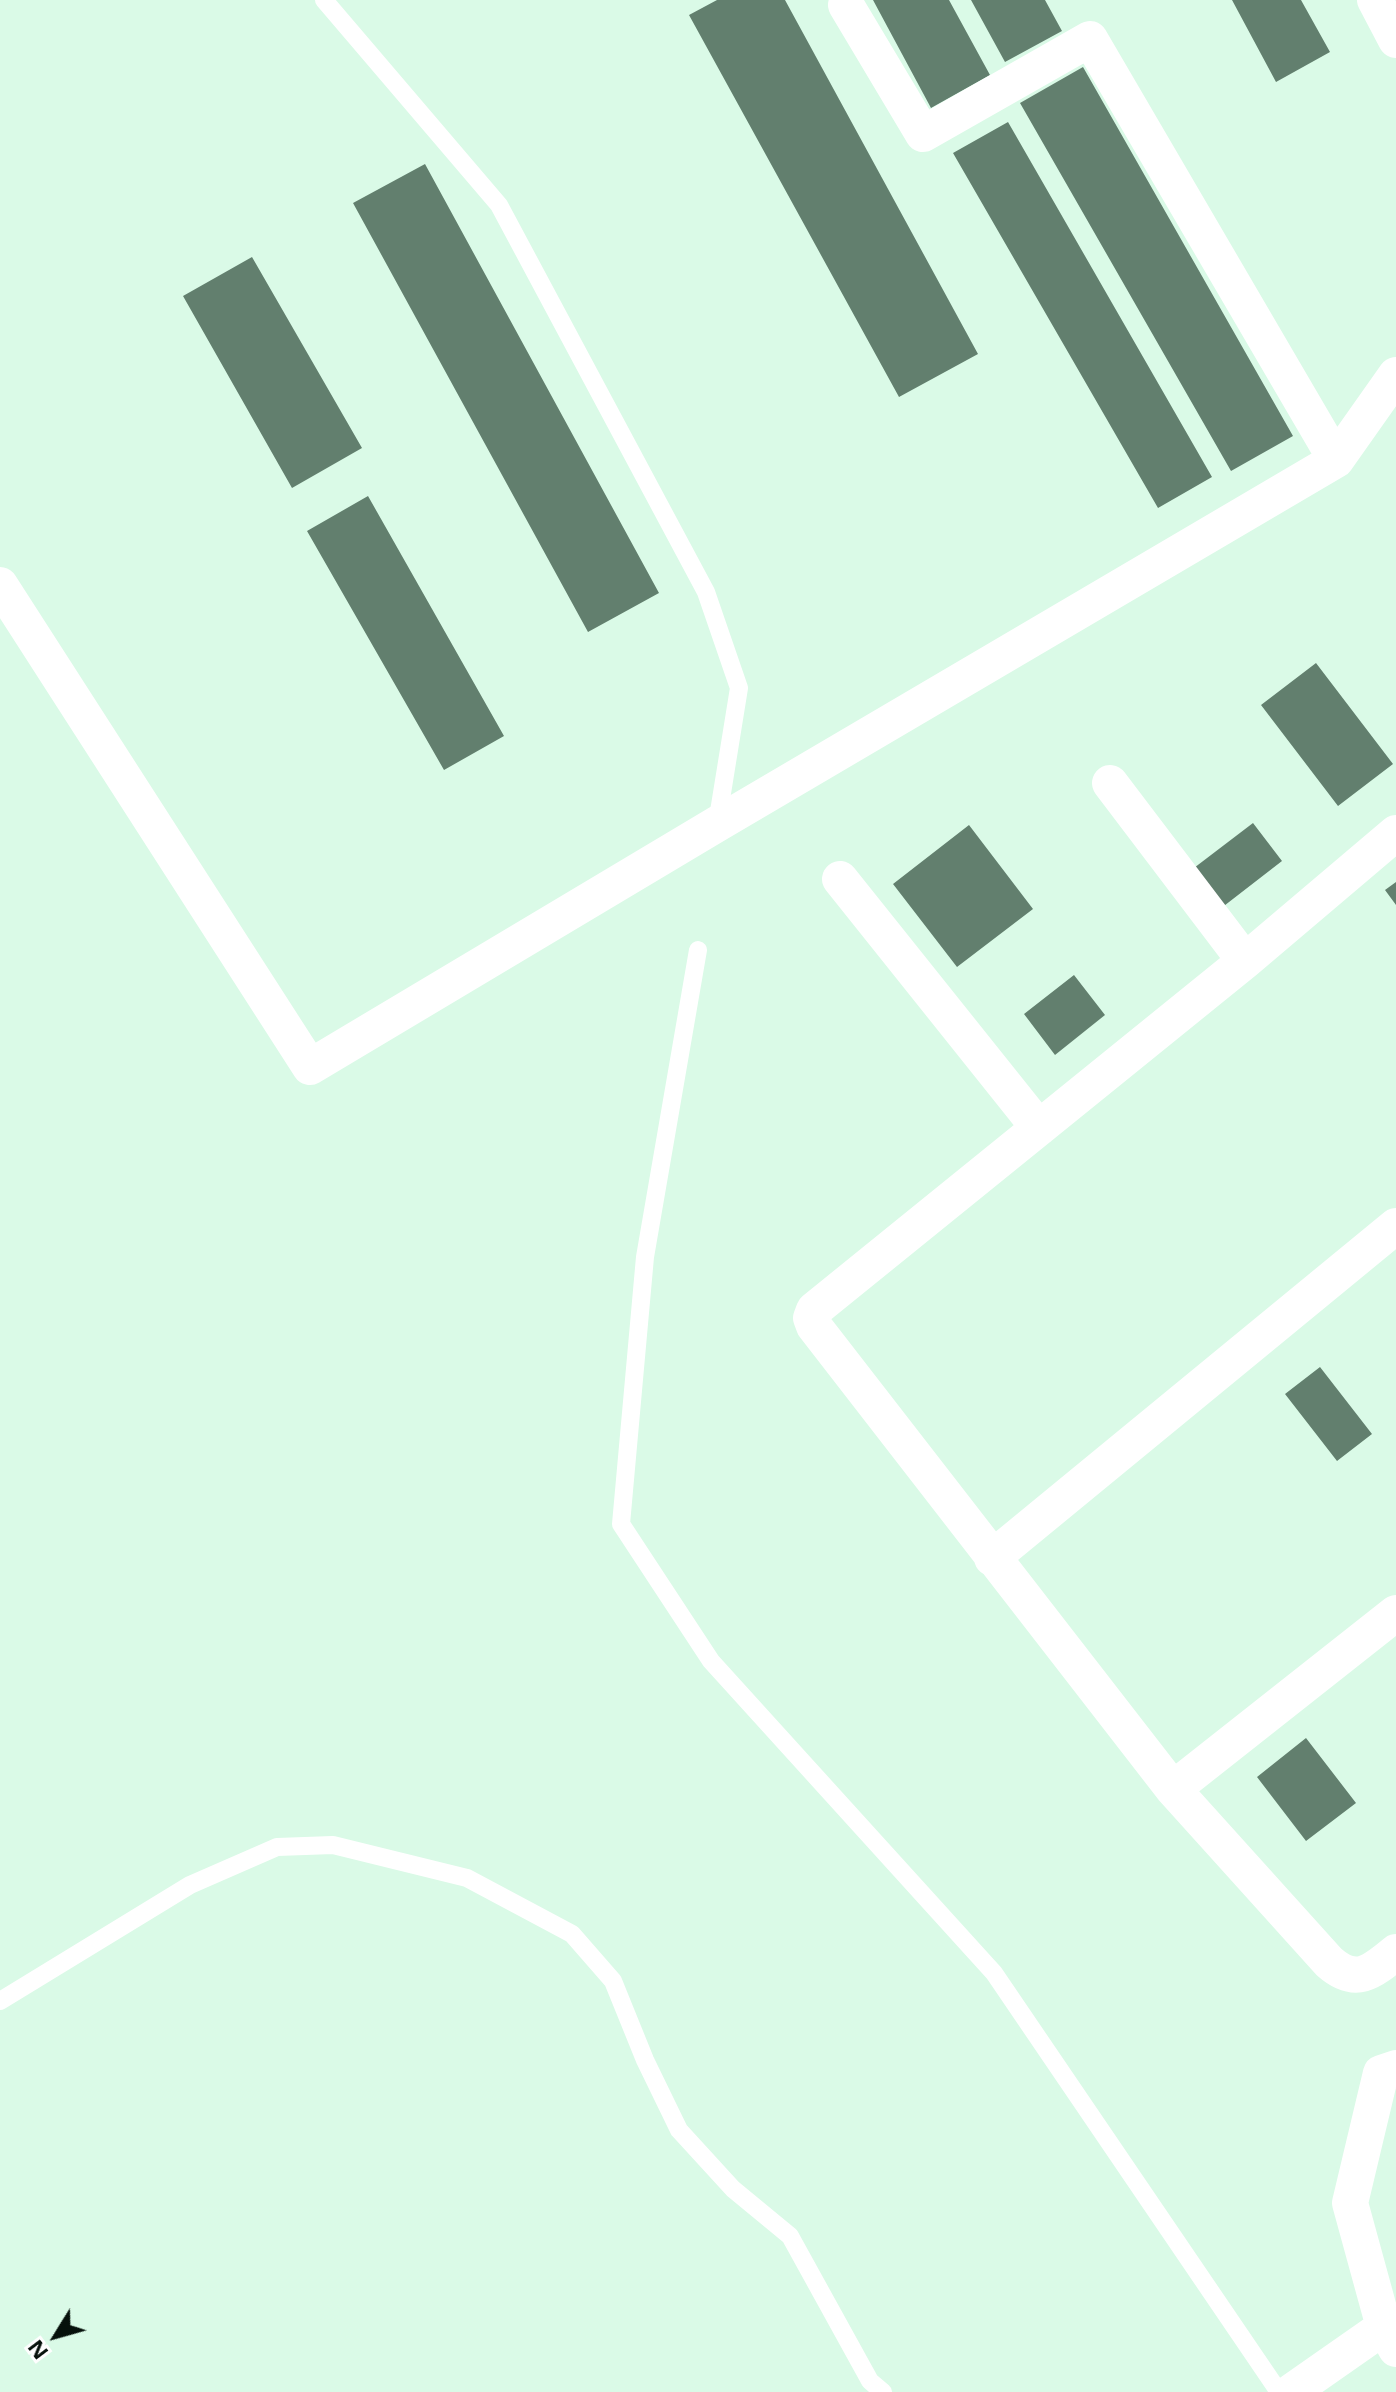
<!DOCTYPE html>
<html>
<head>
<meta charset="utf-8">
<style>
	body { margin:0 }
	#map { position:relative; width:1396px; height:2392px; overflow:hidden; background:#dafae7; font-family:"Noto Sans",sans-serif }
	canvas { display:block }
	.north { position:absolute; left:16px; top:2296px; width:80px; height:80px; -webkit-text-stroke:6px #fefefe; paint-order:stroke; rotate:233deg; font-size:22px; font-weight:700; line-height:32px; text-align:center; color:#06110b }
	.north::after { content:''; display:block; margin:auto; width:28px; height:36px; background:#06110b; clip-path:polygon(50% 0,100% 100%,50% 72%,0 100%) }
</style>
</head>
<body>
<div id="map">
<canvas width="1396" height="2392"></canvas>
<div class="north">N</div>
</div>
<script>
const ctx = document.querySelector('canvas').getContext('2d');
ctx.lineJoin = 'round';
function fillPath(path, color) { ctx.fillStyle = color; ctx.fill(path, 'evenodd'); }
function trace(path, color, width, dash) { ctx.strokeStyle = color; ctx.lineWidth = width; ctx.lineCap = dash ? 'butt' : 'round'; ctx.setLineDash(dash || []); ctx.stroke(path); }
fillPath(new Path2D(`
	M717,0h68l193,354 -79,43 -210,-382z
	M873,0h76l41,75 -59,33z
	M971,0h74l17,31 -57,31z
	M1232,0h69l29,52 -54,30z
	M1083,67l210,369 -62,35 -211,-368z
	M1008,122l204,355 -54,31 -205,-355z
	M425,164l234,429 -71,39 -235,-429z
	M252,257l110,191 -70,40 -109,-192z
	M368,496l136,240 -60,34 -137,-239z
	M1316,663l77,101 -55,42 -77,-101z
	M1253,823l29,38 -62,48 -30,-38z
	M969,825l64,84 -76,58 -64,-83z
	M1396,882v23l-11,-15z
	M1074,975l31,40 -50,40 -31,-41z
	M1320,1367l52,67 -35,27 -52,-67z
	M1306,1738l50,65 -50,38 -49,-64z`), '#627f6e');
trace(new Path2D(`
	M324,0l175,205 207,387 33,96 -22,136
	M698,950l-53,307 -24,267 90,137 283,312 285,419
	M0,2001l190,-116 87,-38 56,-2 134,33 105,56 41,47 32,79 34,70 54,59 57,47 80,145 13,11`), '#fff', 18);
trace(new Path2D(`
	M1375,0l21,40
	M846,5l77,129 167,-95 246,421
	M0,585l310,482 407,-243 619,-364 60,-85
	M1110,783l135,178
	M1396,833l-151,128 -431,349 -3,8 3,8 359,463 156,173c27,24 43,10 67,-10
	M840,879l199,249
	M992,1558l404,-332
	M1173,1789l223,-176
	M1396,2068l-15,5 -31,130 34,124 12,22
	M1291,2392l93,-65 12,-5`), '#fff', 36);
</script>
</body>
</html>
